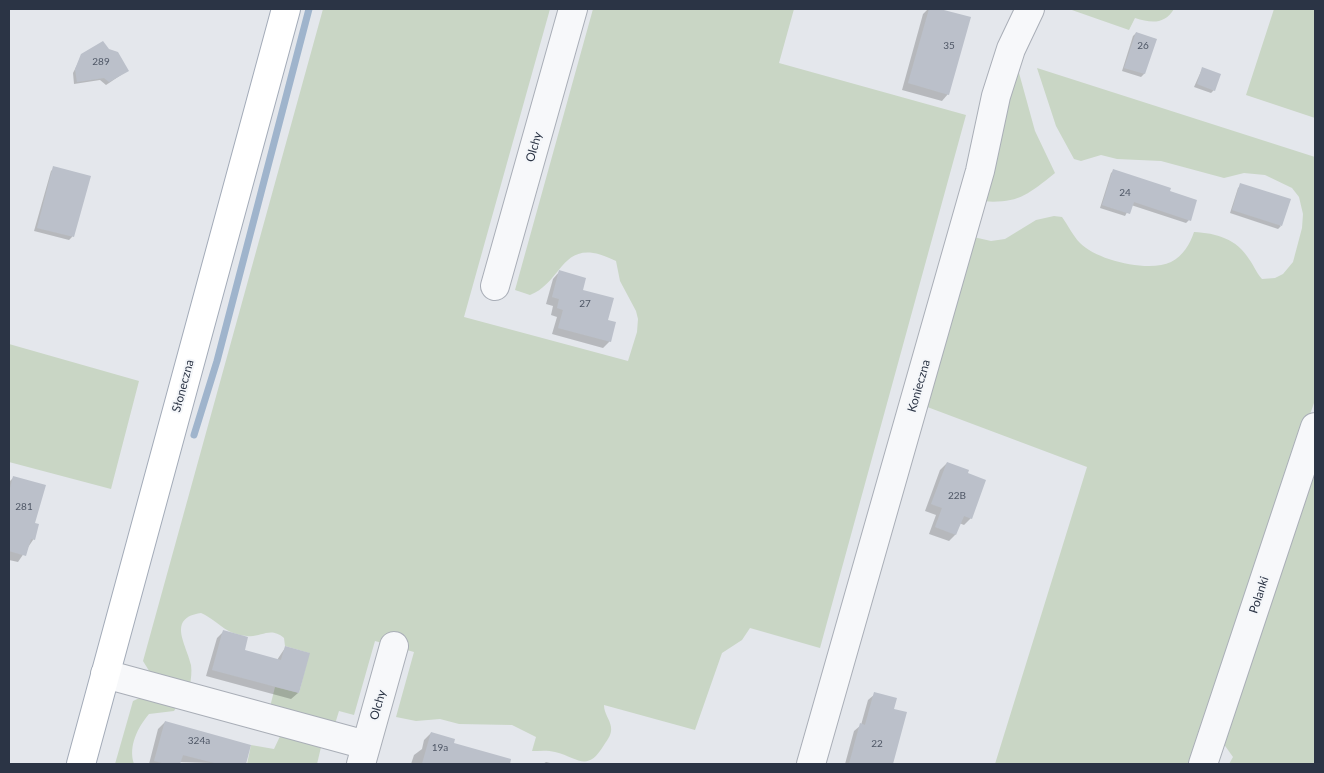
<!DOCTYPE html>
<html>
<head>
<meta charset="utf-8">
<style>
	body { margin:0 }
	#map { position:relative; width:1324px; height:773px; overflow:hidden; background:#e4e7ec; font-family:Lato,sans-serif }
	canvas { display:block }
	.frame { position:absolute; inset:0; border:10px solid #2b3445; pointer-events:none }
</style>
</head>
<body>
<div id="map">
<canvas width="1324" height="773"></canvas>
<div class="frame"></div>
</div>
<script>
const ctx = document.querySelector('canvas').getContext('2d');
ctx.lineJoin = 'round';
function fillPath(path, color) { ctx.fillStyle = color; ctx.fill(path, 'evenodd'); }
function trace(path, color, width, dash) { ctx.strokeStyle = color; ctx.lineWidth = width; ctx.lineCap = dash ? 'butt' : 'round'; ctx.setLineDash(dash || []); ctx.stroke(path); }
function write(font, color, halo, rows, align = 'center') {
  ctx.font = font + ' Lato,sans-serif'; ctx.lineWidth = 4; ctx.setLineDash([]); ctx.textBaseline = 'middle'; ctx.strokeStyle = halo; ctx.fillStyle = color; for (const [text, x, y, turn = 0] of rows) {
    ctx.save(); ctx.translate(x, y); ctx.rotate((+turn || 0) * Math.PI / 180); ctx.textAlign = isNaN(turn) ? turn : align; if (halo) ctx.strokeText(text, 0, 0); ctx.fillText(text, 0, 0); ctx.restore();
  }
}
fillPath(new Path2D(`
	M323,9h227l-86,308 164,44 9,-29 1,-13 -2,-8 -16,-30 -4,-20c-55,-28 -51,20 -86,34l-15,-5 78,-281h201l-15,54 187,52 -146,533 -70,-20 -8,12 -20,13 -27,77 -91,-25c0,9 6,14 7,22 1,7 -3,12 -7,18 -17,28 -25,13 -49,7 -7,-2 -16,-1 -23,-1l4,-14 -24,-12 -53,-1 -19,-5 -24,2 -20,-4 18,-65 -39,-11 -21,74 -15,-4 -4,13 -65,-17 5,-20 24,6 10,-40 -24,-7 -1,-8c-14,-12 -23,0 -37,-2 -23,-2 -28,-15 -46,-23 -35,5 -14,32 -10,52 1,7 0,13 -1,20l-39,-11 -8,-13z
	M1069,9h105c-10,16 -23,14 -39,9l-6,12z
	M1274,9h41v109l-69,-23z
	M1016,62l19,69 20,42c-30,24 -38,31 -77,28z
	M1037,68l278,89v243l-125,364h-195l92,-297 -165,-62 47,-169 22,5 14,-2 31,-19 18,-4 8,1c6,8 11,19 18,26 16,17 69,30 91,19 12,-6 19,-18 23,-30 22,1 43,7 55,27 5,7 7,13 13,20l13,-1 8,-4 10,-12 9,-34 1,-14 -4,-17 -7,-9 -27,-13 -21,-2 -20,5 -63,-17 -44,-2 -16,-4 -20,6 -7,-2 -18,-33z
	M9,344l130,37 -28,108 -102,-27z
	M1315,447v317h-86l4,-7 -15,-21z
	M148,694l31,9 -5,8 -25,3c-11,13 -21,32 -15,50h-19l18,-63z
	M282,732l40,11 -5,21h-70l4,-19 23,4z`), '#c9d6c5');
fillPath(new Path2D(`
	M928,9l41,9 -21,76 -6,7 -40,-11 21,-76z
	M1136,33l19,6 -11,35 -3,3 -19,-6 11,-35z
	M108,50l16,23 -18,12 -6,-5 -26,4 -1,-11 9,-18z
	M1202,69l12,21 -3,3 -17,-6z
	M54,168l35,9 -17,60 -3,3 -35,-9 17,-60z
	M1114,170l55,22 20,28 -3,3 -55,-18 -6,11 -25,-8 11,-35z
	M1241,185l40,41 -3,3 -48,-16 8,-25z
	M559,272l22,19 26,30 3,20 -7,7 -51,-14 5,-17 -6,-2 2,-9 -7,-2 7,-25z
	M947,463l24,55 -7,7 -5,-2 -4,12 -6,6 -20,-7 7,-19 -11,-4 15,-41z
	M13,478l21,45 4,2 -5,15 -15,22 -9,-2v-78z
	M224,631l19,19 34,10 8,-12 13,45 -7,6 -85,-23 11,-38z
	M875,694l17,15 14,4 -14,51h-47l9,-33 7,-6 7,-25z
	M165,722l85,24 -5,18 -66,-2v2h-30l9,-35z
	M431,733l22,11 53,15 -2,5h-93l3,-9 8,-6 2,-9z
	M546,762l9,2h-12z`), '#0003');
trace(new Path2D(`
	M194,435l23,-74 92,-352`), '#9fb4cc', 7);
fillPath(new Path2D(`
	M929,9h11l31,8 -22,78 -41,-12z
	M1136,32l21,7 -12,35 -21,-6z
	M103,41l6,8 9,3 11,19 -20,11 -5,-4 -27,4 -2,-13 6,-15z
	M1202,67l19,7 -6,17 -18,-7z
	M53,166l38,10 -17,61 -37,-9z
	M1113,169l58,19 -1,3 27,9 -6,21 -57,-19 -4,12 -28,-9z
	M1240,183l51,16 -9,27 -50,-16z
	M559,270l27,8 -3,12 31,8 -6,22 8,2 -5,20 -53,-14 5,-18 -6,-2 2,-9 -7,-2z
	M947,462l22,8 -1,3 18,7 -14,39 -8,-3 -8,19 -21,-8 7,-19 -11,-4z
	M13,476l33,9 -11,38 4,1 -4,16 -4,-1 -5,17 -17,-5v-59z
	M223,630l25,7 -3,13 36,10 4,-14 25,7 -11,40 -87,-23z
	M874,692l23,6 -3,11 13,3 -14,52h-44l11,-41 5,2z
	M165,721l86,24 -5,19h-28l-35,-9 -3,9h-14l-12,-3z
	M431,732l24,7 -1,4 57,16 -1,5h-88z`), '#bbc0ca');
const minor = new Path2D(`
	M495,286l78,-277
	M105,674l261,71
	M361,764l33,-118
	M811,764l169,-593 16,-75 15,-47 19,-40
	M1203,764l112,-337`);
const major = new Path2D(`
	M81,764l205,-755`);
trace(minor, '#a9aeb7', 30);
trace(major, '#a3abb8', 30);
trace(minor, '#f7f8fa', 28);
trace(major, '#fff', 28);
write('10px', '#4f5766', null, [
	["35",949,46],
	["26",1143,46],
	["289",101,62],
	["24",1125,193],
	["27",585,304],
	["22B",957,496],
	["281",24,507],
	["324a",199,741],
	["22",877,744],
	["19a",440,748]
]);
write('12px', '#2b3445', '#f4f6f9', [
	["Olchy",534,147,-74],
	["Słoneczna",183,386,-75],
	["Konieczna",919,386,-74],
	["Polanki",1259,595,-72],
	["Olchy",378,705,-74]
]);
</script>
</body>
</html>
